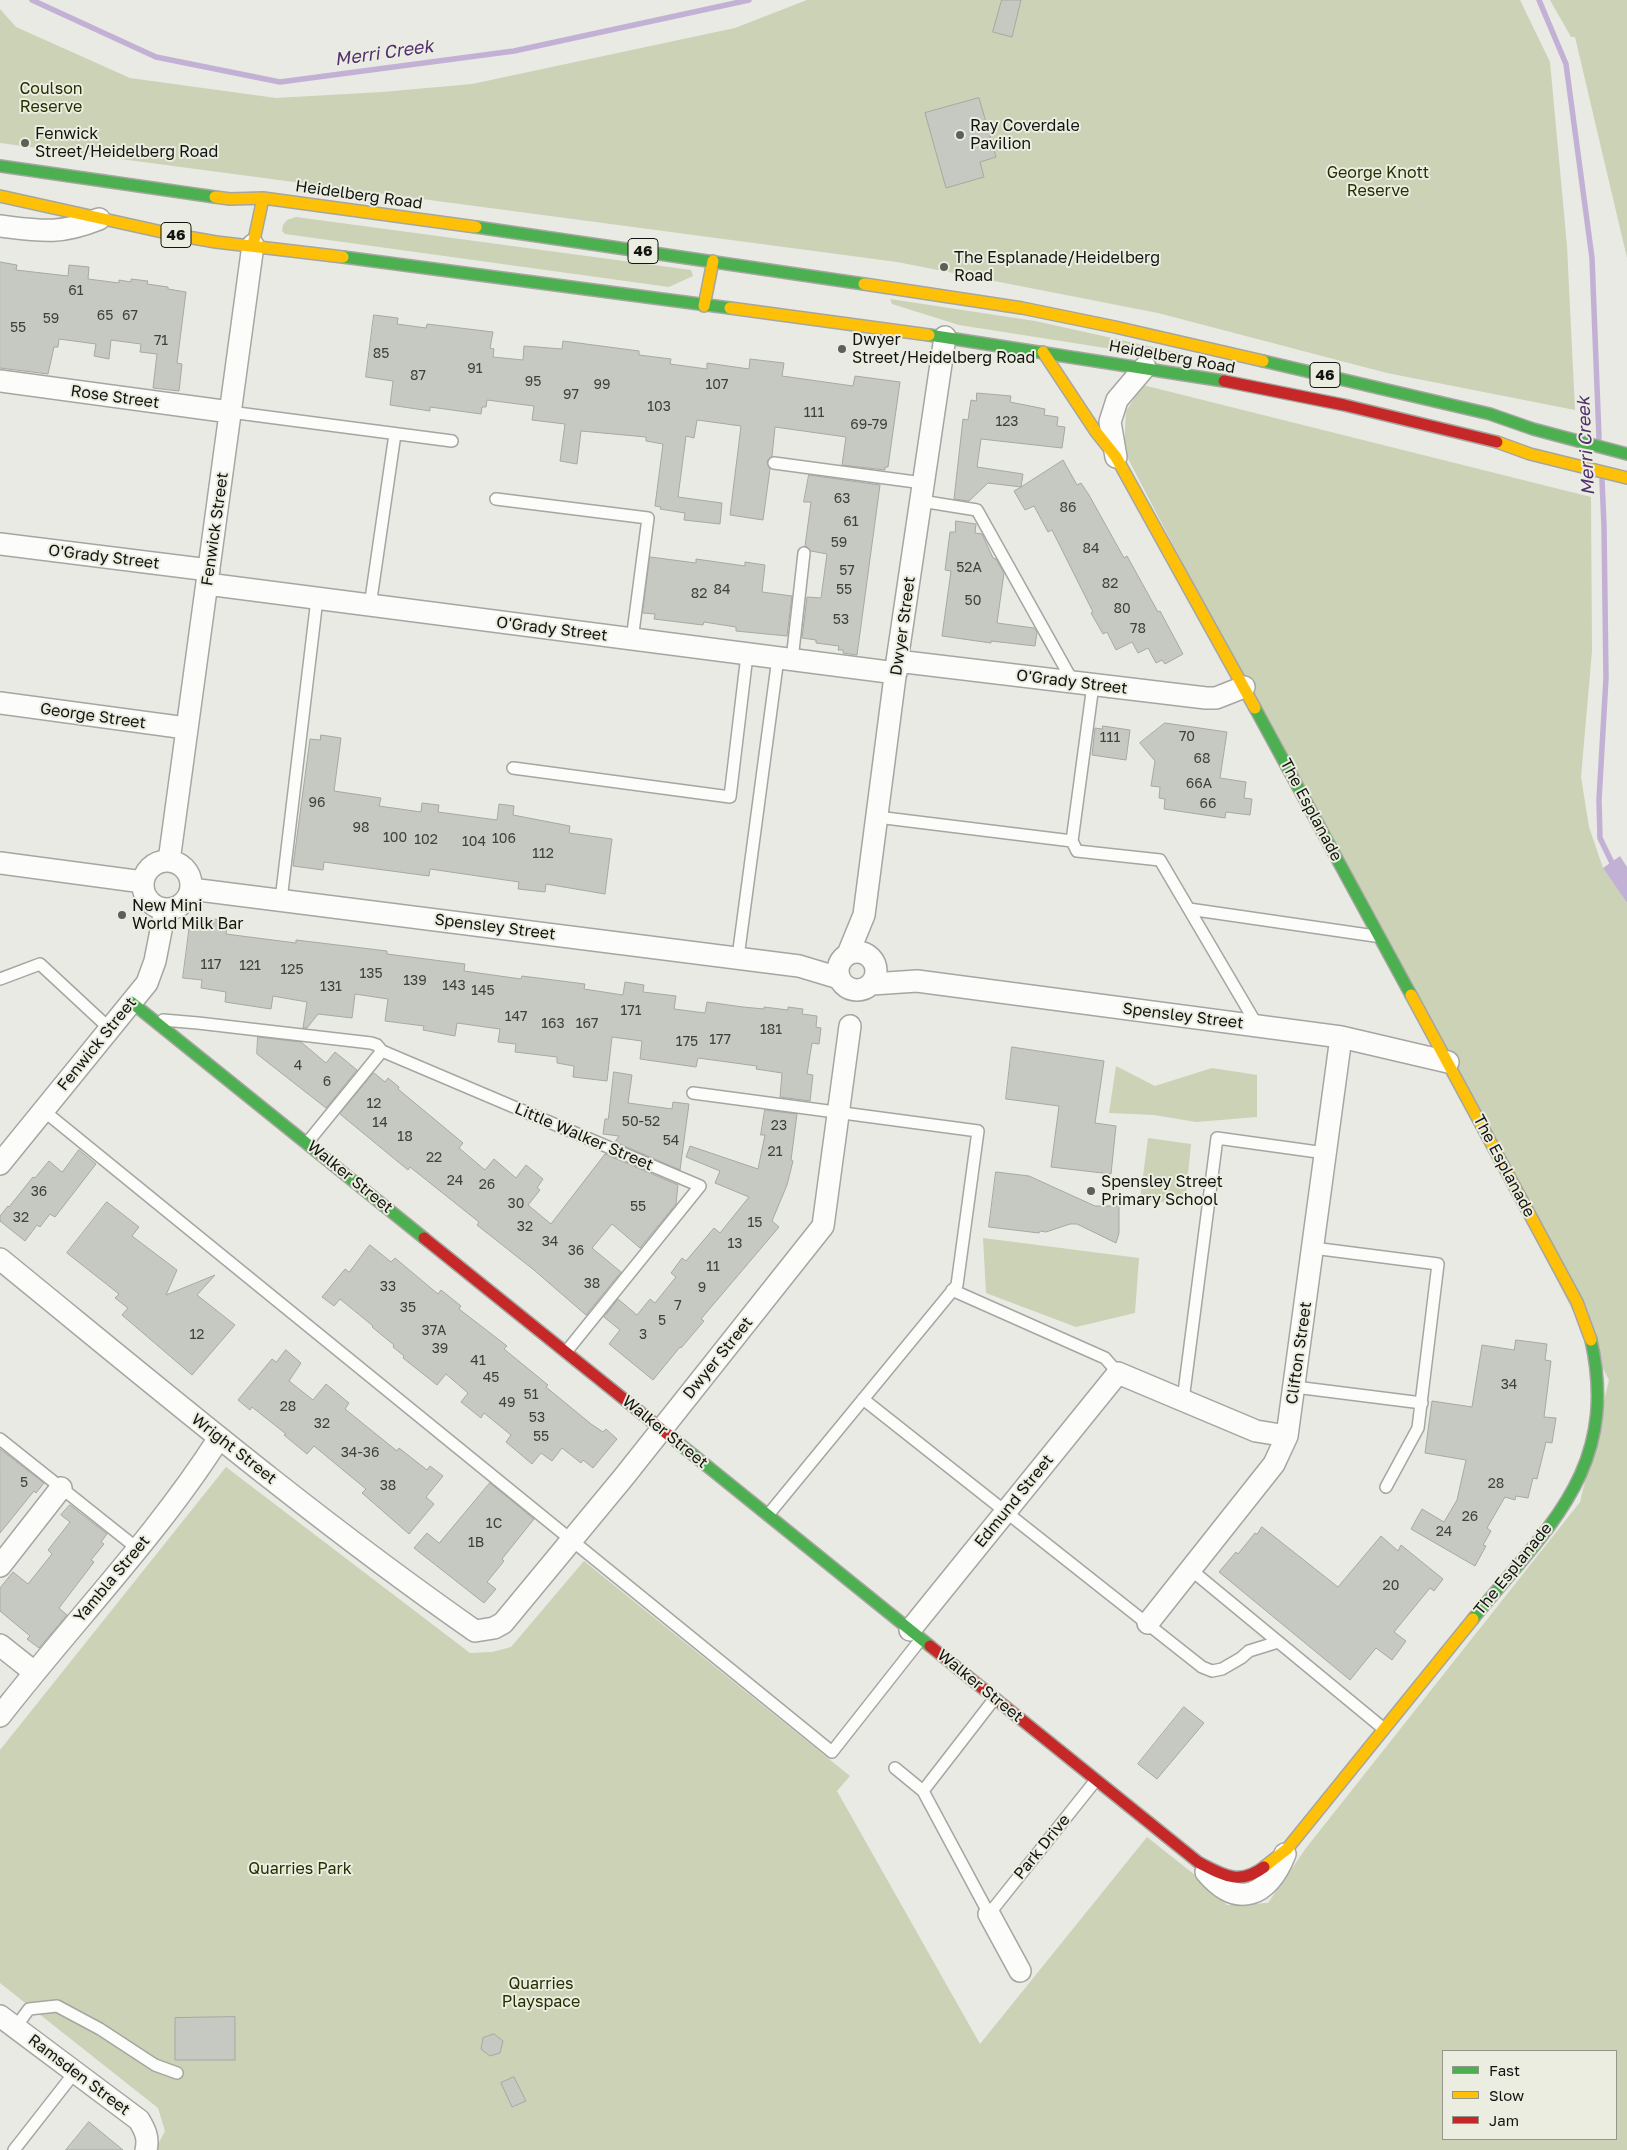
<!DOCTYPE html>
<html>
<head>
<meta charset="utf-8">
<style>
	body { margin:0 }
	#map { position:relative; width:1627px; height:2150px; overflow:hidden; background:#e9eae3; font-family:"Golos Text",sans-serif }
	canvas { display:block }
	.legend { position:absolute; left:1442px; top:2050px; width:175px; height:90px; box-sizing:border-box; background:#eaede0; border:1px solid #94968c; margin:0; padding:6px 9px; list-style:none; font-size:15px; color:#13140f }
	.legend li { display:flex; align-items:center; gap:10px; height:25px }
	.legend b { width:25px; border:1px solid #94968c }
</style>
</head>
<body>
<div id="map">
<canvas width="1627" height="2150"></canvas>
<ul class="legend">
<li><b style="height:6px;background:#4caf50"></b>Fast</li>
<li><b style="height:6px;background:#ffc107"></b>Slow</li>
<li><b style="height:6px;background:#c62828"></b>Jam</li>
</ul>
</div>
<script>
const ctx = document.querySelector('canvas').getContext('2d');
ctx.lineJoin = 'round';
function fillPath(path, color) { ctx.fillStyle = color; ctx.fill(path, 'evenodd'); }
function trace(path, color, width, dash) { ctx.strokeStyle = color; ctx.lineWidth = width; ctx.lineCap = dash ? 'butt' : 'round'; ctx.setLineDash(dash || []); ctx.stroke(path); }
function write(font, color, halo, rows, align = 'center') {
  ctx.font = font + ' "Golos Text",sans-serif'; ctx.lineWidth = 4; ctx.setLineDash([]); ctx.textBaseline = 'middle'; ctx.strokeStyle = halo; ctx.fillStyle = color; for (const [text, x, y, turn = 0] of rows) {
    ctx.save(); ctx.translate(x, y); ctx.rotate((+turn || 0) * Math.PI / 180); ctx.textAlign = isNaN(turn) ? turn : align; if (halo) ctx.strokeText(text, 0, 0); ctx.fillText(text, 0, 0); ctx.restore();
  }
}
fillPath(new Path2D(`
	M807,0h713l30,62 17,184 8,164 -188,-37 -229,-60 -261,-51 -897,-119v-134l16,18 114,51 146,20 106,-6 90,-8 263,-56z
	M1550,0h77v258l-52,-221h-4z
	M296,217l395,53 2,6 -24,11 -384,-53 -3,-3 1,-6 4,-5z
	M890,299l145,22 145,32 2,7 -223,-35 -67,-21z
	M1143,385l448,112 1,154 -11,126 8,50 14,41 24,35v1247h-1472l10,-19 -7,-23 -158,-125v-233l226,-283 244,186 22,-1 19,-5 73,-86 266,215 -13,15 143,253 167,-207 58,46 22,22 41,-2 38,-55 274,-346 29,-122 -485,-929 2,-40zM1443,2051h173v88h-173z
	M1116,1066l39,20 57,-18 45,7v42l-61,5 -42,-7 -45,-2z
	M1148,1138l43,6 -6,61 -45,-6z
	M983,1238l156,20 -4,55 -59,14 -90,-34z`), '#cbd2b6');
fillPath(new Path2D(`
	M1620,856l7,11v36l-24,-35z`), '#c2b1d4');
trace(new Path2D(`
	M32,0l124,57 124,25 234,-31 235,-51
	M1539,0l27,64 26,194 7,180
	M1602,480l2,46 2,152 -7,122 1,38 14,29`), '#c2b1d4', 5.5);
const building = new Path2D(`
	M1002,0h19l-9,37 -19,-5z
	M979,98l17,59 -16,5 4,15 -38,11 -21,-75z
	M0,262l17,3 -1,5 52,6 1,-11 20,2 -1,12 31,4v-3l12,2v-3l17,2 -1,3 21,3v2l18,3 -9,71 5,1 -3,27 -26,-3 4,-34 -17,-2 1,-8 -30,-4 -2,19 -15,-3 2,-12 -37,-5 -1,8h-4l-6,27 -48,-6z
	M374,315l24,3 -1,6 29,4 1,-4 66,8 -3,16 4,1 -1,8 30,3 1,-14 38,3 1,-8 76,10v4l32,4 -1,5 37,5v-6l42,6 1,-10 34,4 -2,13 71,10 2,-10 45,6 -12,85h-3v3l-43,-5 4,-28 -71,-10 -3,29 -5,6 3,7 -7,51 -33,-5 11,-89 -44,-6 -3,18 -8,-2 -8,61 44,6 -2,21 -36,-4 1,-7 -25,-4 1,-2 -6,-1 8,-62 -17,-3v-4l-65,-6 -4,33 -17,-3 5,-37 -33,-4 2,-14 -47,-6 -1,7h-4l-1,7 -51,-7v4l-40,-6 3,-24 -27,-4z
	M977,393l34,3 -1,6 35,7 -1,6 14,2 -1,9 8,1 -3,21 -81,-9 -4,28 46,7 -2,13 42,-27 14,25 4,-2 8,12 35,63 3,-2 31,56 2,-1 23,43 -18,10 -3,-4 -6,3 -8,-15 -10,5 -6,-11 -16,8 -9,-18 -4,2 -12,-21 2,-1 -41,-82 -4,2 -14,-26 -9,4 -11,-19 7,-4 -33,-4 -19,18 -15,-2 9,-80 5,1 3,-20 5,1z
	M809,475l71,10 -23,170 -14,-2v-3h-5l1,-4 -23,-3v-3l-14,-2 5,-41 14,1 6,-44 -16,-3 -6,-5 6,-44h-7z
	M956,521l20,3 -1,9 7,1 11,24 3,1 8,14 -7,50 37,5 3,4 -2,14 -44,-5v2l-49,-7 9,-65 -6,-1 5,-38h5z
	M650,557l46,6v-4l49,7v-4l20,3 -3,27 30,4 -5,40 -51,-5v-4l-32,-5 -1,3 -49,-6 1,-5 -12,-1z
	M1165,723l62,9 -7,46 26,4 -2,16 8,1 -2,16 -24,-3 -1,6 -61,-9 1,-10 -6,-1 1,-11 -9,-1 4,-25 -15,-18z
	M1103,726l27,4 -4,30 -34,-5 3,-27 7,1z
	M321,735l20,3 -7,53 47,7 -2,8 42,6 1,-9 17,2 -1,7 59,8 2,-16 15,2 -1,9 57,11 -1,7 43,6 -7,55 -59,-10 -1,8 -27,-3 1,-7 -89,-13 -1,7 -105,-14 -1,8 -30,-4 17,-127 10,1z
	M191,916l37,5 -2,13 70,9v-3l91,11v3l78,10 -1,7 57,8 1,-3 63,8 -1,5 39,6 2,-13 19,3 -1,7 33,4 -2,13 31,4 2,-11 36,5 21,2v-2l24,3v-3l15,2 -1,5 15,2 -1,11 5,1 -2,16 -7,-1 -5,31 6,1 -3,26 -30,-4 2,-24 -26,-4 1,-3 -59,-8 -2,9 -56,-8 2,-18 -30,-4 -5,44 -34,-4 1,-11 -17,-3v-6l-42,-5 1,-8 -18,-2 2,-13 -43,-6 -2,13 -32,-6 1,-4 -39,-5 3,-22 -33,-5 -3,24 -34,-4 -11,14h-4l4,-26 -34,-6 -2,13 -46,-7 1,-10 -25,-4 1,-8 -19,-2z
	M258,1037l43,5 25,21 9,-11 22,18 -31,38 -69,-54z
	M1012,1047l92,14 -9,62 21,3 -5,48 -60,-7 8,-61 -53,-7z
	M614,1072l18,3 -4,28 44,6 1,-7 16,2 -9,66 -65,-28 4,-6 -16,-2 2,-15h3z
	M374,1073l11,9 3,-4 11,9 -1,2 65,54 -4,5 26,22 9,-11 22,19 10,-13 17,14 -6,9 3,2 -12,15 23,19 54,-70 73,31 -2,19 -36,44 -28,-24 -20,24 29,24 -35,43 -52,-45 -57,-45 2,-3 -69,-55 -2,3 -68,-56z
	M765,1110l32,4 -6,46 2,1 -6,24 -15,36 7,6 -78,92 3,2 -23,27 -1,-1 -27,33 -44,-36 11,-14 -16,-13 14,-18 19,16 13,-16 5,4 21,-26 -5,-4 11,-15 4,3 28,-33 6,5 29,-36 -34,-14 5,-12 -34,-14 4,-11 68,23 7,-34h-4z
	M79,1150l17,14 -41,53 -5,-3 -10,13 -3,-2 -12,16 -25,-20v-5l8,-10 1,1 24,-30 2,1 14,-17 13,11z
	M996,1172l33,4 66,30h24v27l-3,10 -39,-19h-7l-24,8 -6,-1 -1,2 -50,-6z
	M107,1202l32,25 -7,9 45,34 -11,25 49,-20 -18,20 38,30 -43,50 -70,-60 6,-7 -13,-10 4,-4 -52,-41z
	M370,1245l21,17 4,-4 43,36 3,-4 20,16 -2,3 48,37 -3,3 44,36 -2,2 45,37 12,8 3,-3 11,10 -24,29 -10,-8 -2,3 -19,-15 -10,13 -11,-8 -9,11 -26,-22 5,-7 -27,-22 -3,5 -20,-16 7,-9 -22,-19 -9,11 -34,-27 1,-2 -11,-9 1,-2 -22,-18 1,-1 -33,-27 -6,7 -12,-9 23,-28 4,3z
	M1516,1340l31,4 -2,16 6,1 -7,56 12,1 -4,25 -6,-1 -9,37 -4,-1 -5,20 -12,-2 -1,4 -10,-3 -18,31 4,3 -8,14 3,1 -11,20 -64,-37 11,-20 22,13 13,-22 9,-40 -41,-7 7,-52 40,6 10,-62 32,5z
	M286,1350l15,13 -12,18 24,19 13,-16 23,19 -4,6 52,42 2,-3 28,22 3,-4 13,10 -17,21 8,7 -25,30 -47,-41 4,-4 -52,-43 -7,8 -23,-19 2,-1 -34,-27 -2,3 -12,-10 34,-41 4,3z
	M0,1449l44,34 -8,10 -2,-2 -34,42z
	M490,1483l44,36 -32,40 2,2 -17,21 9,7 -12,14 -70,-55 13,-15 12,10z
	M70,1505l37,29 -6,8 3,2 -13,16 3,2 -35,46 8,7 -28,33 -12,-9 3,-3 -30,-25v-23l13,-16 15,12 24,-30 -4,-4 22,-28 -9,-7z
	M1262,1527l76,60 43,-51 17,15 3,-6 42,34 -9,12 -4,-3 -36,44 12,9 -14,19 -16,-12 -26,32 -131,-108 17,-20 2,2 17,-21 2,1z
	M1184,1707l20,16 -47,56 -19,-15z
	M235,2017v43h-60v-42z
	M494,2034l9,7 -3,12 -10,3 -9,-7 2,-11z
	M514,2077l12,24 -14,6 -11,-24z
	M89,2122l34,28h-57z`);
fillPath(building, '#c6c8c2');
trace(building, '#a7a8a3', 1);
const lane = new Path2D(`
	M230,412l222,29
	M774,463l149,20
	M496,499l152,19 -16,122
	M921,501l56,9 96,172
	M370,606l25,-172
	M792,660l12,-107
	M513,768l217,29 17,-142
	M877,817l195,24 5,10 83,9 97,165
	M1072,841l21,-156
	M281,900l36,-301
	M1189,909l186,27
	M738,957l40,-299
	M0,979l40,-15 70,65
	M163,1020l35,3 173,20 6,2 5,6
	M693,1093l285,38 -21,154 -189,230
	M44,1111l788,641 89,-113
	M307,1143l75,-92 318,135 -134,166
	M1313,1248l125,16 -20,164 -32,59
	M952,1290l153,68 13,15
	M1295,1387l127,16
	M863,1399l339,268 10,4 10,-2 19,-11 8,-7 29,-9
	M1183,1400l34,-262 108,15
	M0,1439l138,110
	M1190,1569l194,160
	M995,1698l-72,93 66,123 107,-134
	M895,1768l28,23
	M15,2028l14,-19 28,-3 43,23 55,36 22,8
	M14,2150l61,-78`);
const street = new Path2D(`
	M0,226c41,5 59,9 99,-7
	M0,381l230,31
	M1116,457l-6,-35 7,-22 28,-33
	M0,544l209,26
	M207,584l689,89
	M897,661l309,37h10l28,-11
	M0,703l186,25
	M143 885a24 24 0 1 1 48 0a24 24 0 1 1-48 0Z
	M169,861l84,-616
	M0,863l143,19
	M191,889l608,77 40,12
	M838 971a19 19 0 1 1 38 0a19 19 0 1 1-38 0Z
	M848,954l16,-39 33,-254 48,-324
	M872,984l45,-3 424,56 107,25
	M0,1164l147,-181 8,-22 10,-51
	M0,1259c156,127 310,257 475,372l19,-3 9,-5 120,-145 200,-252 27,-200
	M0,1566l61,-78
	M1148,1623l126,-159 13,-28 54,-399
	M910,1630l208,-257 138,58 31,5
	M0,1645l34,27
	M0,1716c72,-93 156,-179 219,-278
	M1206,1872c32,38 62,24 79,-18
	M989,1914l31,57
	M0,2016l139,104c6,10 10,18 7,30`);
const fast = new Path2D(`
	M0,166l215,31
	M476,227l388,57
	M343,257l387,51
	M929,335l295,46
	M1263,361l227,53 43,15 94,25
	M1255,708l156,287
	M131,1002l293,236
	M681,1445l249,201
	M1473,1619c74,-92 147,-149 118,-279`);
const slow = new Path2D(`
	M0,196l176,39 40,7 127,15
	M215,197l15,2 33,-1 213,29
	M253,245l10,-47
	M864,284l158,24 93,19 148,34
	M704,306l9,-45
	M730,308l199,27
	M1043,352l53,80 20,25 139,251
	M1497,442l33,12 97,24
	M1411,995l166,307 14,38
	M1264,1867l23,-18 186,-230`);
const jam = new Path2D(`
	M1224,381l120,24 153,37
	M424,1238l257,207
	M930,1646l268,216c25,13 41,24 66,5`);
trace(lane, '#a5a6a1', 14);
trace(street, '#a5a6a1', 24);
trace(fast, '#a5a6a1', 14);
trace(slow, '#a5a6a1', 14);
trace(jam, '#a5a6a1', 14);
trace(lane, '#fcfcfb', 11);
trace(street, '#fcfcfb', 21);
trace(fast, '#4caf50', 11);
trace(slow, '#ffc107', 11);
trace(jam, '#c62828', 11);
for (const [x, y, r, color] of [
	[960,135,5,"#5e5f59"],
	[25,143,5,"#5e5f59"],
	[944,267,5,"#5e5f59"],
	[842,349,5,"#5e5f59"],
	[122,915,5,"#5e5f59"],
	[1091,1191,5,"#5e5f59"]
]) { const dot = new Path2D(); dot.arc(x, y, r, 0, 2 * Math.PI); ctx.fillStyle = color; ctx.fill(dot); trace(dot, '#eaede0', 2); }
write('14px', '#40413c', null, [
	["61",76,291],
	["65",105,316],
	["67",130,316],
	["59",51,319],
	["55",18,328],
	["71",161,341],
	["85",381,354],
	["91",475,369],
	["87",418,376],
	["95",533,382],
	["99",602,385],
	["107",717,385],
	["97",571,395],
	["103",659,407],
	["111",814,413],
	["123",1007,422],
	["69-79",869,425],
	["63",842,499],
	["86",1068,508],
	["61",851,522],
	["59",839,543],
	["84",1091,549],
	["52A",969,568],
	["57",847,571],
	["82",1110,584],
	["84",722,590],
	["55",844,590],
	["82",699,594],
	["50",973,601],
	["80",1122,609],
	["53",841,620],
	["78",1138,629],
	["70",1187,737],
	["111",1110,738],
	["68",1202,759],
	["66A",1199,784],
	["96",317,803],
	["66",1208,804],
	["98",361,828],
	["100",395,838],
	["106",504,839],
	["102",426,840],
	["104",474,842],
	["112",543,854],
	["117",211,965],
	["121",250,966],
	["125",292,970],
	["135",371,974],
	["139",415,981],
	["143",454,986],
	["131",331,987],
	["145",483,991],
	["171",631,1011],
	["147",516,1017],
	["163",553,1024],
	["167",587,1024],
	["181",771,1030],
	["177",720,1040],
	["175",687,1042],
	["4",298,1066],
	["6",327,1082],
	["12",374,1104],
	["50-52",641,1122],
	["14",380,1123],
	["23",779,1126],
	["18",405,1137],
	["54",671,1141],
	["21",775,1152],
	["22",434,1158],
	["24",455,1181],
	["26",487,1185],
	["36",39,1192],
	["30",516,1204],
	["55",638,1207],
	["32",21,1218],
	["15",755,1223],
	["32",525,1227],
	["34",550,1242],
	["13",735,1244],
	["36",576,1251],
	["11",713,1267],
	["38",592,1284],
	["33",388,1287],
	["9",702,1288],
	["7",678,1306],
	["35",408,1308],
	["5",662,1321],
	["37A",434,1331],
	["12",197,1335],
	["3",643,1335],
	["39",440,1349],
	["41",478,1361],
	["45",491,1378],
	["34",1509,1385],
	["51",531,1395],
	["49",507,1403],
	["28",288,1407],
	["53",537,1418],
	["32",322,1424],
	["55",541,1437],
	["34-36",360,1453],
	["5",24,1483],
	["28",1496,1484],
	["38",388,1486],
	["26",1470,1517],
	["1C",494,1524],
	["24",1444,1532],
	["1B",476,1543],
	["20",1391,1586]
]);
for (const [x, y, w] of [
	[176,235,30],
	[643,251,30],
	[1325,375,30]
]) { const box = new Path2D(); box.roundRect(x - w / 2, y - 12.5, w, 25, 4); ctx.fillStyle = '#eaede0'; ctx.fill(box); trace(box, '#13140f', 1); }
write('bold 15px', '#13140f', null, [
	["46",176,235],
	["46",643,251],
	["46",1325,375]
]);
write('16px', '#272f01', '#eaede0', [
	["Coulson",51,89],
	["Reserve",51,107],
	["George Knott",1378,173],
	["Reserve",1378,191],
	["Quarries Park",300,1869],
	["Quarries",541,1984],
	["Playspace",541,2002]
]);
write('16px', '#13140f', '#eaede0', [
	["Ray Coverdale",970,126],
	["Pavilion",970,144],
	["Fenwick",35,134],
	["Street/Heidelberg Road",35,152],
	["The Esplanade/Heidelberg",954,258],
	["Road",954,276],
	["Dwyer",852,340],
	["Street/Heidelberg Road",852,358],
	["New Mini",132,906],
	["World Milk Bar",132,924],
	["Spensley Street",1101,1182],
	["Primary School",1101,1200]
], 'left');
write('16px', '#13140f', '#eaede0', [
	["Heidelberg Road",359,195,8],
	["Heidelberg Road",1172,357,10],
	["Rose Street",115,397,8],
	["Fenwick Street",215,529,-82],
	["O'Grady Street",104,557,7],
	["Dwyer Street",903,626,-82],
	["O'Grady Street",552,629,7],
	["O'Grady Street",1072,682,7],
	["George Street",93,716,8],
	["The Esplanade",1311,810,62],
	["Spensley Street",495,927,7],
	["Spensley Street",1183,1016,7],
	["Fenwick Street",97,1044,-51],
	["Little Walker Street",584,1137,23],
	["The Esplanade",1504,1166,62],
	["Walker Street",350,1177,39],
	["Clifton Street",1299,1353,-82],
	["Dwyer Street",718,1358,-51],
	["Walker Street",665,1432,39],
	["Wright Street",234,1449,38],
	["Edmund Street",1014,1501,-51],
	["The Esplanade",1513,1569,-51],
	["Yambla Street",112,1579,-50],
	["Walker Street",980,1686,39],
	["Park Drive",1042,1847,-51],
	["Ramsden Street",79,2075,37]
]);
write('italic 18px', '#512e6f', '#eaede0', [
	["Merri Creek",384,53,-8],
	["Merri Creek",1586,446,-93]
]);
</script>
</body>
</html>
